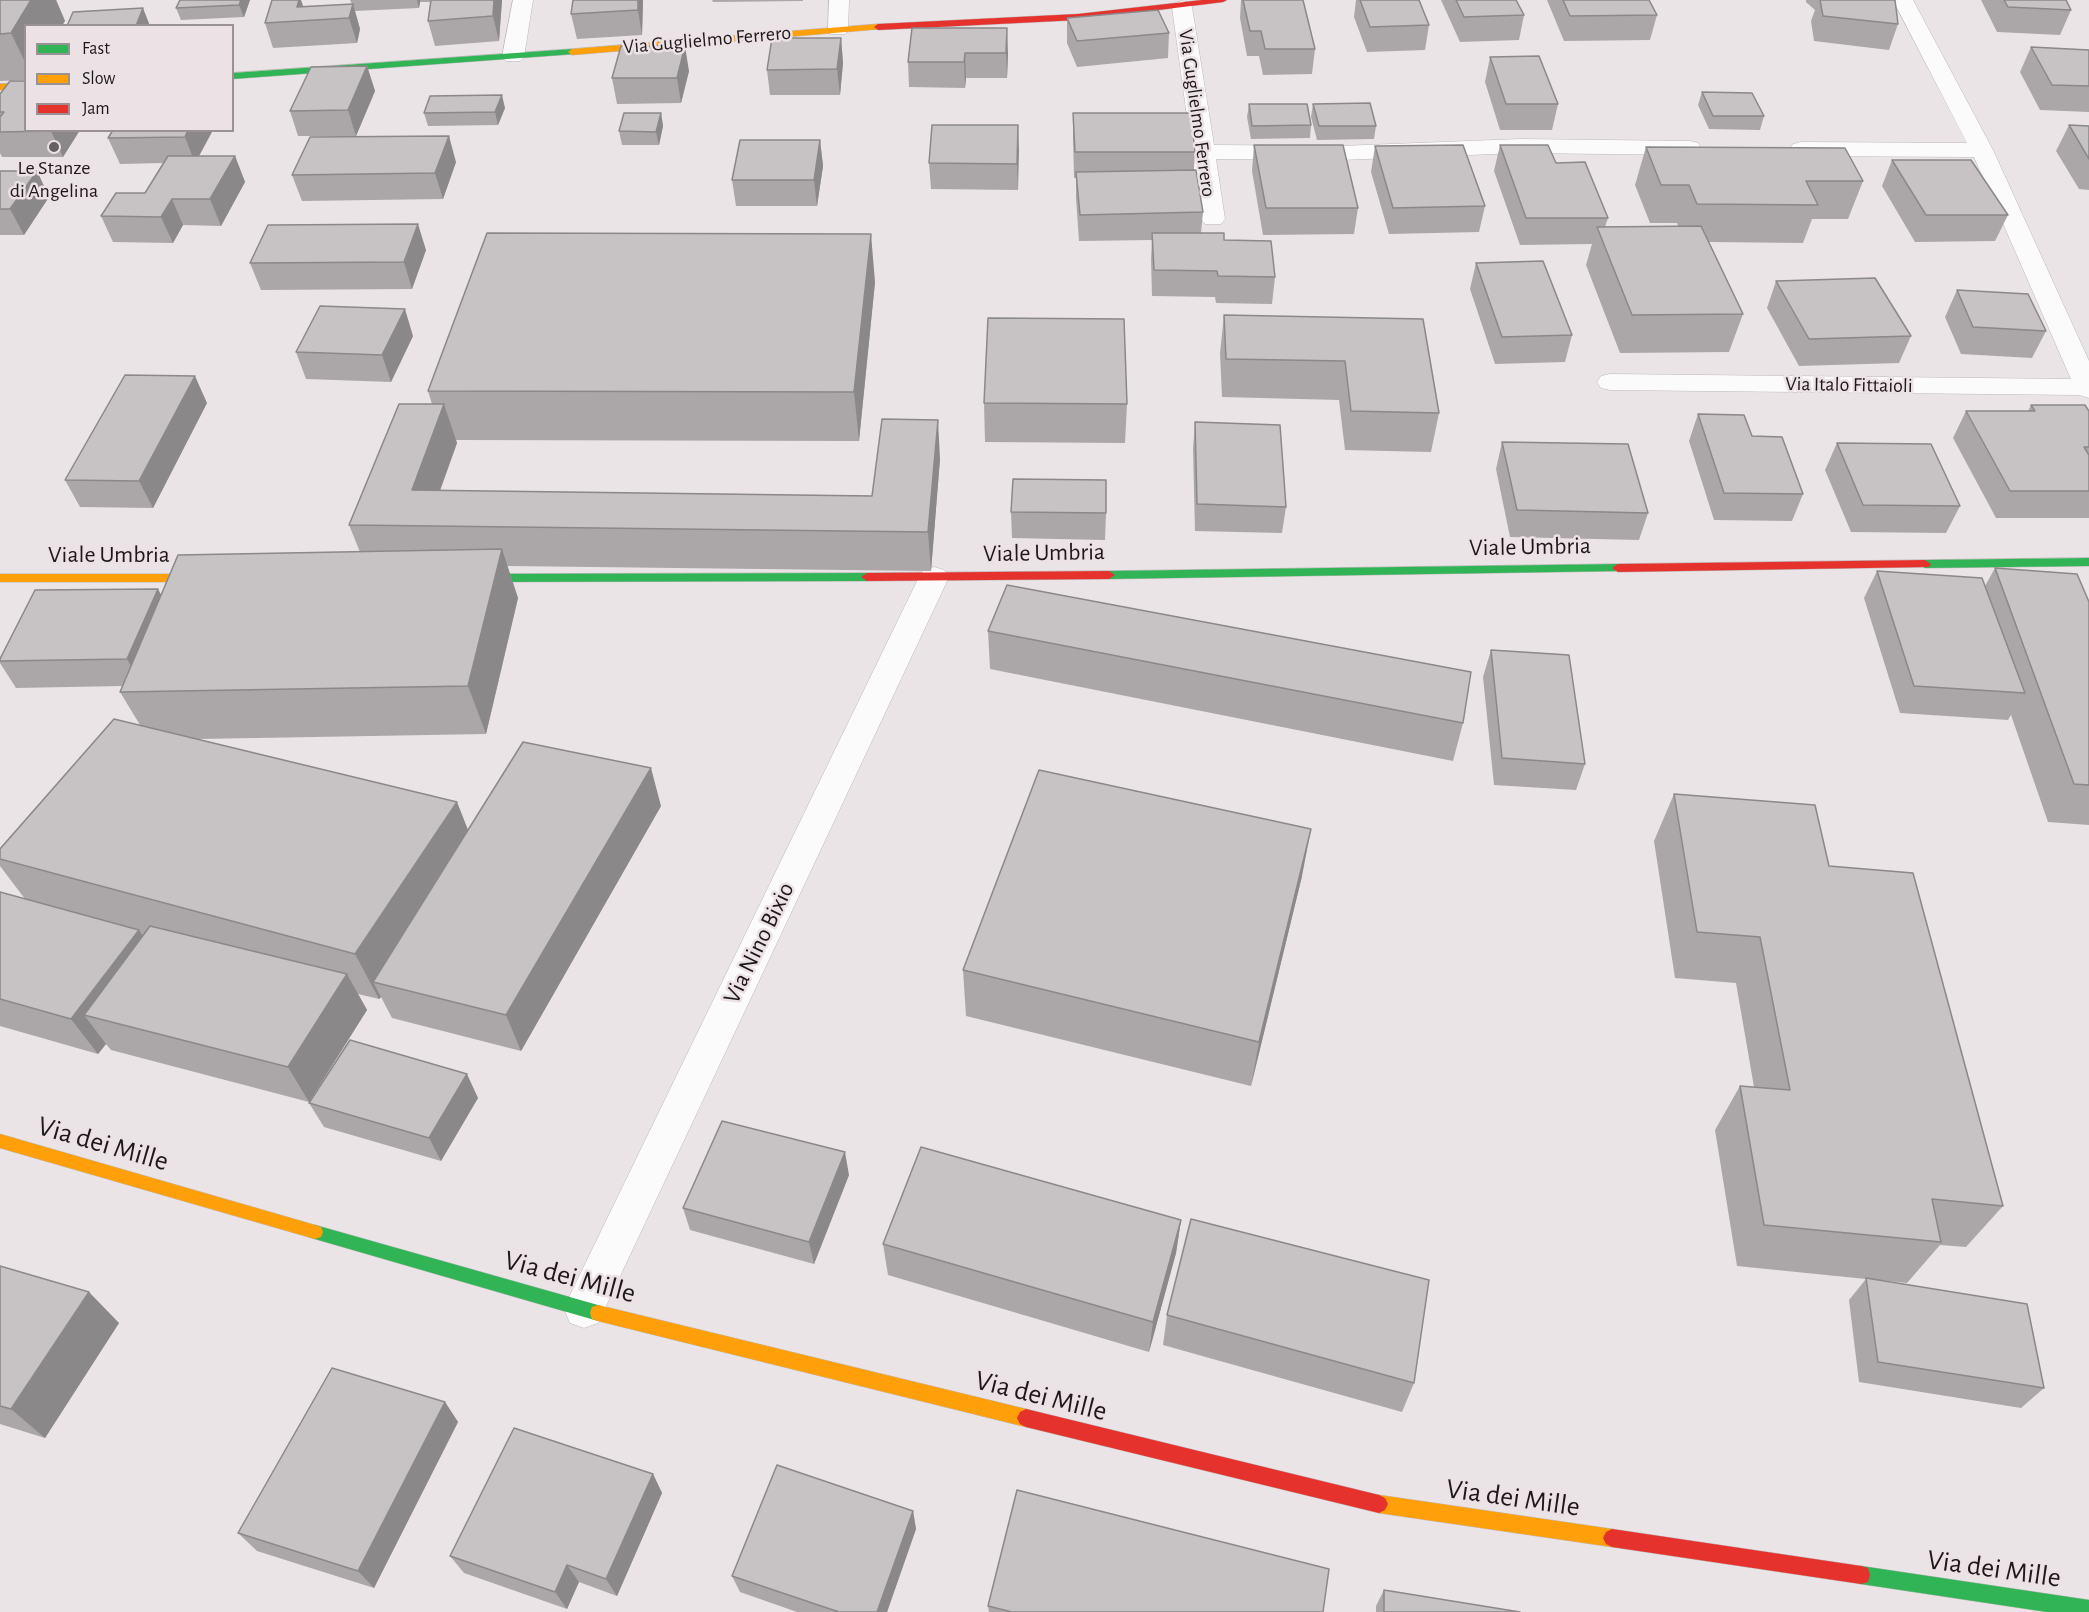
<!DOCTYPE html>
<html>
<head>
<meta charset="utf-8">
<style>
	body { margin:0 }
	#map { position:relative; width:2089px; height:1612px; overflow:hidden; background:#eae4e7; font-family:"Alegreya Sans",sans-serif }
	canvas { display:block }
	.legend { position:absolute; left:24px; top:24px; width:210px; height:108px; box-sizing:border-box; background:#ece2e6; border:2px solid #999295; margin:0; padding:8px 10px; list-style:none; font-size:18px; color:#1d191b }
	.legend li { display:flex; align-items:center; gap:12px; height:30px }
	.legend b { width:30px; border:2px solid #999295 }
</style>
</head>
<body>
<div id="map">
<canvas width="2089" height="1612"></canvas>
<ul class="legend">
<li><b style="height:8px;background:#30b455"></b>Fast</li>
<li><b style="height:8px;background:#ff9f0a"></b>Slow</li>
<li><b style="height:8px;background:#e5322d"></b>Jam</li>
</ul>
</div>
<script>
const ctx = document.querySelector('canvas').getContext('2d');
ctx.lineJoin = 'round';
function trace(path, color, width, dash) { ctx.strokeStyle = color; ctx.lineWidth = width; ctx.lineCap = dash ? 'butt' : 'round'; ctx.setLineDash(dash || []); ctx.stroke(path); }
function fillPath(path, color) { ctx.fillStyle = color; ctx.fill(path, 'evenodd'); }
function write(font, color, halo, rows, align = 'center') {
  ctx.font = font + ' "Alegreya Sans",sans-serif'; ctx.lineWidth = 5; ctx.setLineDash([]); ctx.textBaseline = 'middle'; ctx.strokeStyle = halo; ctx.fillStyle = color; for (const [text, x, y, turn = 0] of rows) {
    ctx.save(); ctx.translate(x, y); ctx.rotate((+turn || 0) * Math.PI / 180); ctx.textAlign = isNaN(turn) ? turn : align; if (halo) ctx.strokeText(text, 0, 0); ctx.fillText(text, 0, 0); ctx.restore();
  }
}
const street = new Path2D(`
	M513,0h20l-9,57 -4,4h-14l-4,-4z
	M829,0h20l-1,30 -3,4h-14l-3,-4z
	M1893,0h20l80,150 96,211v37l-10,-3 -469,-5 -9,-2 -4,-6 4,-6 9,-2 461,5 -97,-222 -173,-1 -8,-2 -3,-5 3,-5 8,-2 166,1z
	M1182,1l7,2 3,4 22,138 126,1 180,-7 170,2 8,2 3,5 -3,5 -8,2 -170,-2 -180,7 -124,-1 9,60 -4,5h-16l-4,-5 -29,-212 3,-4z
	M934,567l10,3 5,7 -351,746 -14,5 -14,-5 -6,-14 6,-14 349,-718 5,-7z`);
const fast = new Path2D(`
	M572,49l4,3 -1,2 -343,25v-6z
	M2089,558v8l-164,2 -6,-4 6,-4z
	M1618,564l6,4 -2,3 -513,8 -6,-4 6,-4z
	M867,573l6,4 -6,4 -402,1 -6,-4 6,-4z
	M315,1225l283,80 6,2 2,6 -2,6 -6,2 -283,-82 -6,-2 -2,-5 2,-5z
	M1861,1566l228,34v12h-42l-186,-28 -7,-2 -2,-7 2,-7z`);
const slow = new Path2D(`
	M878,24l3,1v4l-309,26 -4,-3 4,-3z
	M26,83v6l-26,1v-6z
	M0,574h212l6,4 -6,4h-212z
	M0,1134l315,91 6,2 2,5 -2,5 -6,2 -315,-91z
	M598,1305l428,104 6,3 3,6 -3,6 -6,3 -428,-106 -6,-2 -2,-6 2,-6z
	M1379,1495l233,34 6,3 3,6 -3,6 -6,3 -233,-34 -6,-3 -3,-6 3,-6z`);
const jam = new Path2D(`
	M1202,0h25l-4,2 -145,18 -200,10 -4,-3 4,-3 200,-10z
	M1925,560l6,4 -2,3 -311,5 -6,-4 6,-4z
	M1109,571l6,4 -6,4 -242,2 -6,-4 6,-4z
	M1026,1409l353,86 6,3 3,6 -3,6 -6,3 -353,-86 -6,-3 -3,-6 3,-6z
	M1612,1529l249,37 7,2 2,7 -2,7 -7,2 -249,-37 -6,-3 -3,-6 3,-6z`);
trace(street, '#bcb7b9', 1);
trace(fast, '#bcb7b9', 1);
trace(slow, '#bcb7b9', 1);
trace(jam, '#bcb7b9', 1);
fillPath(street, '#fcfbfb');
fillPath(fast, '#30b455');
fillPath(slow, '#ff9f0a');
fillPath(jam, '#e5322d');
fillPath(new Path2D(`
	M0,0h56l9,21 -39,5v54l-26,1z
	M180,0h70l-6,17 -63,3 -5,-12z
	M350,0h80v2h-10l-1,6 -64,3 5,18 -3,14 -84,5 -8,-25 38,-16 49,-3z
	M431,0h71l-3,41 -64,5 -7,-25z
	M643,0l-1,35 -65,4 -6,-25z
	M712,0h91v1l-90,1z
	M1241,0h62l12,49 -3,25 -49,1 -4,-19h-12l-7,-38z
	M1356,0h63l10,25 -4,25 -58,2 -13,-35z
	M1441,0h75l8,15 -5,25 -59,2z
	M1547,0h102l8,15 -7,25 -86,1z
	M1806,0h89l3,24 -9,26 -75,-9 -3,-20 4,-11 -9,-8z
	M1981,0h85l5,10 -11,25 -63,-3z
	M1067,18l102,15 -1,25 -91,9 -10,-24z
	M912,28l96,25 -1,25h-41l-1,10 -56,-1 -1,-25z
	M841,38l2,25 -3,32h-70l-3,-25z
	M2031,47l58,3v62l-49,-2 -20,-38z
	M1490,57l68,47 -6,26h-52l-15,-48z
	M367,66l8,25 -19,45h-58l-8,-25z
	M689,71l-8,32 -64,1 -5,-26z
	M1702,92l62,24 -4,14 -51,-1 -11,-24z
	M0,94l26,36h54l-17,27h-61l-2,-4z
	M1249,104l62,21 -1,13 -59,1 -4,-22z
	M1313,104l63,22 -2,13 -57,1 -6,-23z
	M505,108l-7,17 -70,1 -4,-13z
	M661,113l2,13 -4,19h-37l-3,-14z
	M1073,113l122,39 -1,18 9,42 -2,21 23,7 51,37 -3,27 -56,-1 -1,-6 -63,-1 -1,-37 1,-19 -73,1 -3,-43v-20h-2l-1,-40z
	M1018,125v65l-87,-1 -2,-26z
	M2069,125l20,1v64l-10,-1 -23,-38z
	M113,130h100l-14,26h36l10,26 -24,44 -38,-1 -10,18 -60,-1 -12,-26 44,-23 18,-30 -43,1 -12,-26z
	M820,140l3,26 -6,40h-81l-4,-26z
	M1254,145l104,63 -4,26 -91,1 -11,-64z
	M1500,145l56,18 52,55 -3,9 73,-1 -1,-3h-27l-15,-38 11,-38 217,34 -15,38h-36l-9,24 -94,-1 34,72 -14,38 -109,1 -34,-88 6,-21 -72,1 -26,-74z
	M1375,146l110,60 -6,26 -90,2 -18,-62z
	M1892,160l116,55 -13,26 -80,1 -33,-56z
	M456,162l-13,37 -141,2 -10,-26z
	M0,171h37l12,26 -25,38h-24z
	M426,250l-14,39 -151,1 -11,-27z
	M1476,263l96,72 -7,27 -70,2 -25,-75z
	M1776,281l135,55 -12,27 -100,3 -32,-58z
	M875,282l-16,159 -403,-1 1,3 -17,48 432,5 68,-37 -9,112 -424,-5 11,32 -32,136 -288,5 270,91 193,-24 -140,245 -129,-33 -11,-21 -2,2 -21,-5 9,16 -58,92 -198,-52 -5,-6 -8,10 -98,-28v-134l25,7 -25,-33v-17l140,-124 -20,-33 2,-6 -106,2 -16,-25v-4l161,-65 199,-42 -11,-27 83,-121 -4,-13z
	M1957,290l89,41 -14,27 -71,-4 -16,-37z
	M1224,315l199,4 16,94 -8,39 -86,-2 -6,-50 -117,-3 -2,-44z
	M413,336l-22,46 -85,-3 -10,-27z
	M207,403l-54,105 -73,-1 -15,-27z
	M984,403l143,1 -2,39 -140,-1z
	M2031,405l58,6v107h-93l-43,-80 13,-27h62z
	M1698,414l54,22 51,58 -11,27 -78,-1 -25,-79z
	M1195,422l91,85 -4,26 -87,-2 -2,-82z
	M1502,442l146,71 -9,27 -129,-3 -14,-68z
	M1837,443l123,63 -14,27 -95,-1 -26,-62z
	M1011,512l95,1 -1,27 -93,-2z
	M1995,568l94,34v223l-41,-3 -37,-107 -3,5 -108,-7 -36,-115 13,-27 108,15z
	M988,631l475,92 -10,38 -463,-92z
	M1491,650l94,114 -9,26 -82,-5 -11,-108z
	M1674,794l155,72 174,340 -37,41 -26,-2 -33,38 -28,-3 165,108 -23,20 -162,-26 -10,-82 17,-21 -129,-13 -22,-136 25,-44 14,1 -18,-104 -61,-5 -21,-137z
	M1302,876l-51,210 -285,-70 -3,-46z
	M478,1098l-37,63 -117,-34 -15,-24z
	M849,1175l-35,89 -124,-34 -7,-22z
	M1181,1220l-5,33 -27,99 -261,-77 -5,-31z
	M0,1266l119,57 -74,115 -45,-14z
	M1167,1315l247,68 -12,29 -239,-67z
	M445,1402l13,20 -84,166 -117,-37 -19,-18z
	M653,1474l9,19 -45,103 -38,-14 -12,27 -103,-36 -14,-17z
	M913,1511l3,18 -29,83h-90l-57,-20 -8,-16z
	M1384,1590l136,22h-144v-6z
	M988,1606l335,6h-334z`), '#aba7a9');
fillPath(new Path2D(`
	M31,0h25l9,21 -3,5h-36v38l-15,-31z
	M241,0h9l-6,17 -5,-12z
	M299,0h2l7,20 -11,-13z
	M417,0h3v2l-1,6z
	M494,0h8l-3,41 -6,-25z
	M638,0h5l-1,35 -4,-25z
	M353,4l7,25 -3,14 -8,-25z
	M143,8l7,18h-14z
	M1007,28l1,25 -1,25 -1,-25z
	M841,38l2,25 -3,32 -3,-26z
	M685,46l4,25 -8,32 -4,-25z
	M965,53l1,25 -1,10 -1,-26z
	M367,66l8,25 -19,45 -8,-26z
	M502,95l3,13 -7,17 -3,-13z
	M661,113l2,13 -4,19 -3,-13z
	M1018,125l1,26 -1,39 -1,-26z
	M52,130h28l-17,27 -12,-26z
	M188,130h25l-18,33 -10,-26z
	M449,136l7,26 -13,37 -8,-26z
	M820,140l3,26 -6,40 -3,-26z
	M235,156l10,26 -24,44 -11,-27z
	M37,171l12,26 -25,38 -14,-26z
	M172,199l11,26 -10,18 -12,-26z
	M418,224l8,26 -14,39 -8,-27z
	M871,234l4,48 -16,159 -5,-49z
	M405,309l8,27 -22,46 -9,-27z
	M195,376l12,27 -54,105 -14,-27z
	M444,404l13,39 -30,83 -15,-36z
	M938,420l2,39 -9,112 -3,-39z
	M502,549l16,49 -32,136 -18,-48z
	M158,589l14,26 -30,71 -15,-27z
	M651,768l10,38 -140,245 -15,-36z
	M457,802l19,48 -103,132 8,15 -2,2 -24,-45z
	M1311,829l-9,47 -51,210 8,-44z
	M139,930l25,36 -80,49 22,29 -8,10 -27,-35z
	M347,974l20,36 -58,92 -21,-35z
	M467,1074l11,24 -37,63 -12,-23z
	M845,1152l4,23 -35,89 -5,-22z
	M1181,1220l-5,33 -27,99 4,-30z
	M89,1292l30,31 -74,115 -34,-29z
	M445,1402l13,20 -84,166 -16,-17z
	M653,1474l9,19 -45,103 -11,-17z
	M913,1511l3,18 -29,83h-10z
	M567,1565l12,17 -12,27 -12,-17z`), '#8b8889');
const building = new Path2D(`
	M0,0h31l-20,33 -11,1z
	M180,0h61l-2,5 -63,3z
	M272,0h27l-2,7 56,-3 -4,14 -84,5z
	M431,0h63l-1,16 -65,5z
	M573,0h65v10l-67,4z
	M1243,0h60l12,49h-50l-4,-18h-11z
	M1360,0h59l10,25 -59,2z
	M1456,0h60l8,15 -60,2z
	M1563,0h86l8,15 -87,1z
	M1820,0h75l3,24 -75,-8z
	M2004,0h62l5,10 -63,-3z
	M143,8l-7,18h-69l6,-14z
	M1158,10l11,23 -92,8 -10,-23z
	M912,28h95l-1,25h-41l-1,9h-56z
	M772,38h69l-4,31 -70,1z
	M621,46h64l-8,32h-65z
	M2031,47l58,3v36l-37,-1z
	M1539,56l19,48h-52l-16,-47z
	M367,66l-19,44 -58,1 21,-44z
	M10,81h16v49l25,1 -51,1v-15l4,-5h-4v-18z
	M1702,92l50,1 12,23h-51z
	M502,95l-7,17 -71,1 6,-17z
	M1370,103l6,23h-57l-6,-22z
	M1249,104h58l4,21 -59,1z
	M624,113h37l-5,19 -37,-1z
	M1073,113h118l4,39h-120z
	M932,125h86l-1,39 -88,-1z
	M2069,125l20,1v33z
	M113,130h75l-3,7 -77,1z
	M449,136l-14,37 -143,2 18,-38z
	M740,140h80l-6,40h-82z
	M1254,145h89l15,63h-92z
	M1463,145l22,61 -92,2 -18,-62z
	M1500,145h48l8,18 29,-1 23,56h-82z
	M1646,147l199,1 18,33h-57l12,24 -121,-1 -8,-19h-28z
	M168,156h67l-25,43h-38l-11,18 -60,-1 15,-23h29z
	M1892,160h79l37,55h-82z
	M1196,170l7,42 -123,3 -4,-43z
	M0,171h37l-27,38h-10z
	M418,224l-14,38 -154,1 18,-38z
	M1701,226l42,88 -111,1 -35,-88z
	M487,233l384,1 -17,158 -426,-1z
	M1152,233h72v7l47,1 4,36 -57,-1 -1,-5 -63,-1z
	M1543,261l29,74 -70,2 -26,-74z
	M1875,278l36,58 -102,3 -33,-58z
	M1957,290l71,4 18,37 -73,-4z
	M320,306l85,3 -23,46 -86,-3z
	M1224,315l199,4 16,94 -88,-2 -6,-50 -119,-2z
	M988,318l136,1 3,85 -143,-1z
	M125,375l70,1 -56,105 -74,-1z
	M399,404h45l-32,86 460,6 10,-77 56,1 -10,112 -579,-7z
	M2031,405h54l4,6v36h-5l5,8v36h-79l-44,-80h69z
	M1698,414l46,1 8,21 30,1 21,57 -79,-1z
	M1195,422l85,3 6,82 -89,-3z
	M1502,442l126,2 20,69 -131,-3z
	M1837,443l94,1 29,62 -97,-1z
	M1013,479l93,1v33l-95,-1z
	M502,549l-34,137 -348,6 58,-137z
	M1995,568l82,6 12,28v183l-15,-1z
	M1877,571l105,7 43,115 -111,-7z
	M1007,585l464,87 -8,51 -475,-92z
	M158,589l-31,70 -127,2v-2l35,-69z
	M1491,650l78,5 16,109 -83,-6z
	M114,719l343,83 -102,152 -355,-95v-10z
	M523,742l128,26 -145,247 -133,-33z
	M1039,770l272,59 -52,213 -296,-72z
	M1674,794l141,11 14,61 84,7 90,333 -71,-7 9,43 -177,-17 -24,-139 50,4 -30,-153 -63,-5z
	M0,892l139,38 -68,89 -71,-20z
	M150,926l197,48 -59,93 -204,-52z
	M350,1040l117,34 -38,64 -120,-35z
	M722,1121l123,31 -36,90 -126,-34z
	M921,1147l260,73 -28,102 -270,-78z
	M1191,1219l238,61 -15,103 -247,-68z
	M0,1266l89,26 -78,117 -11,-3z
	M1866,1278l161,26 17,84 -166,-26z
	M332,1368l113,34 -87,169 -120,-38z
	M514,1428l139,46 -47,105 -39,-14 -12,27 -105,-36z
	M777,1465l136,46 -36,101h-38l-107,-36z
	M1017,1490l312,79 -6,43h-311l-24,-6z
	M1384,1590l136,22h-136z`);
fillPath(building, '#c7c2c4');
trace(building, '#8b8889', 1.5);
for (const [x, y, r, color] of [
	[54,147,6,"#656062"]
]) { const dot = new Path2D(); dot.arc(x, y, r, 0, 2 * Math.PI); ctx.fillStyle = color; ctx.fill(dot); trace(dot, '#ece2e6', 2); }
write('20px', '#1d191b', '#ece2e6', [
	["Via Guglielmo Ferrero",707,40,-5],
	["Via Guglielmo Ferrero",1197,113,82],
	["Via Italo Fittaioli",1849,385,1]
]);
write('20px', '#1d191b', '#ece2e6', [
	["Le Stanze",54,168],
	["di Angelina",54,191]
]);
write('24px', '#1d191b', '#ece2e6', [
	["Viale Umbria",1530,547,-1],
	["Viale Umbria",1044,553,-1],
	["Viale Umbria",109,555],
	["Via Nino Bixio",759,943,-64]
]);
write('28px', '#1d191b', '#ece2e6', [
	["Via dei Mille",103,1144,16],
	["Via dei Mille",570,1277,15],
	["Via dei Mille",1041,1396,14],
	["Via dei Mille",1513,1498,8],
	["Via dei Mille",1994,1569,8]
]);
</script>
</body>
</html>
